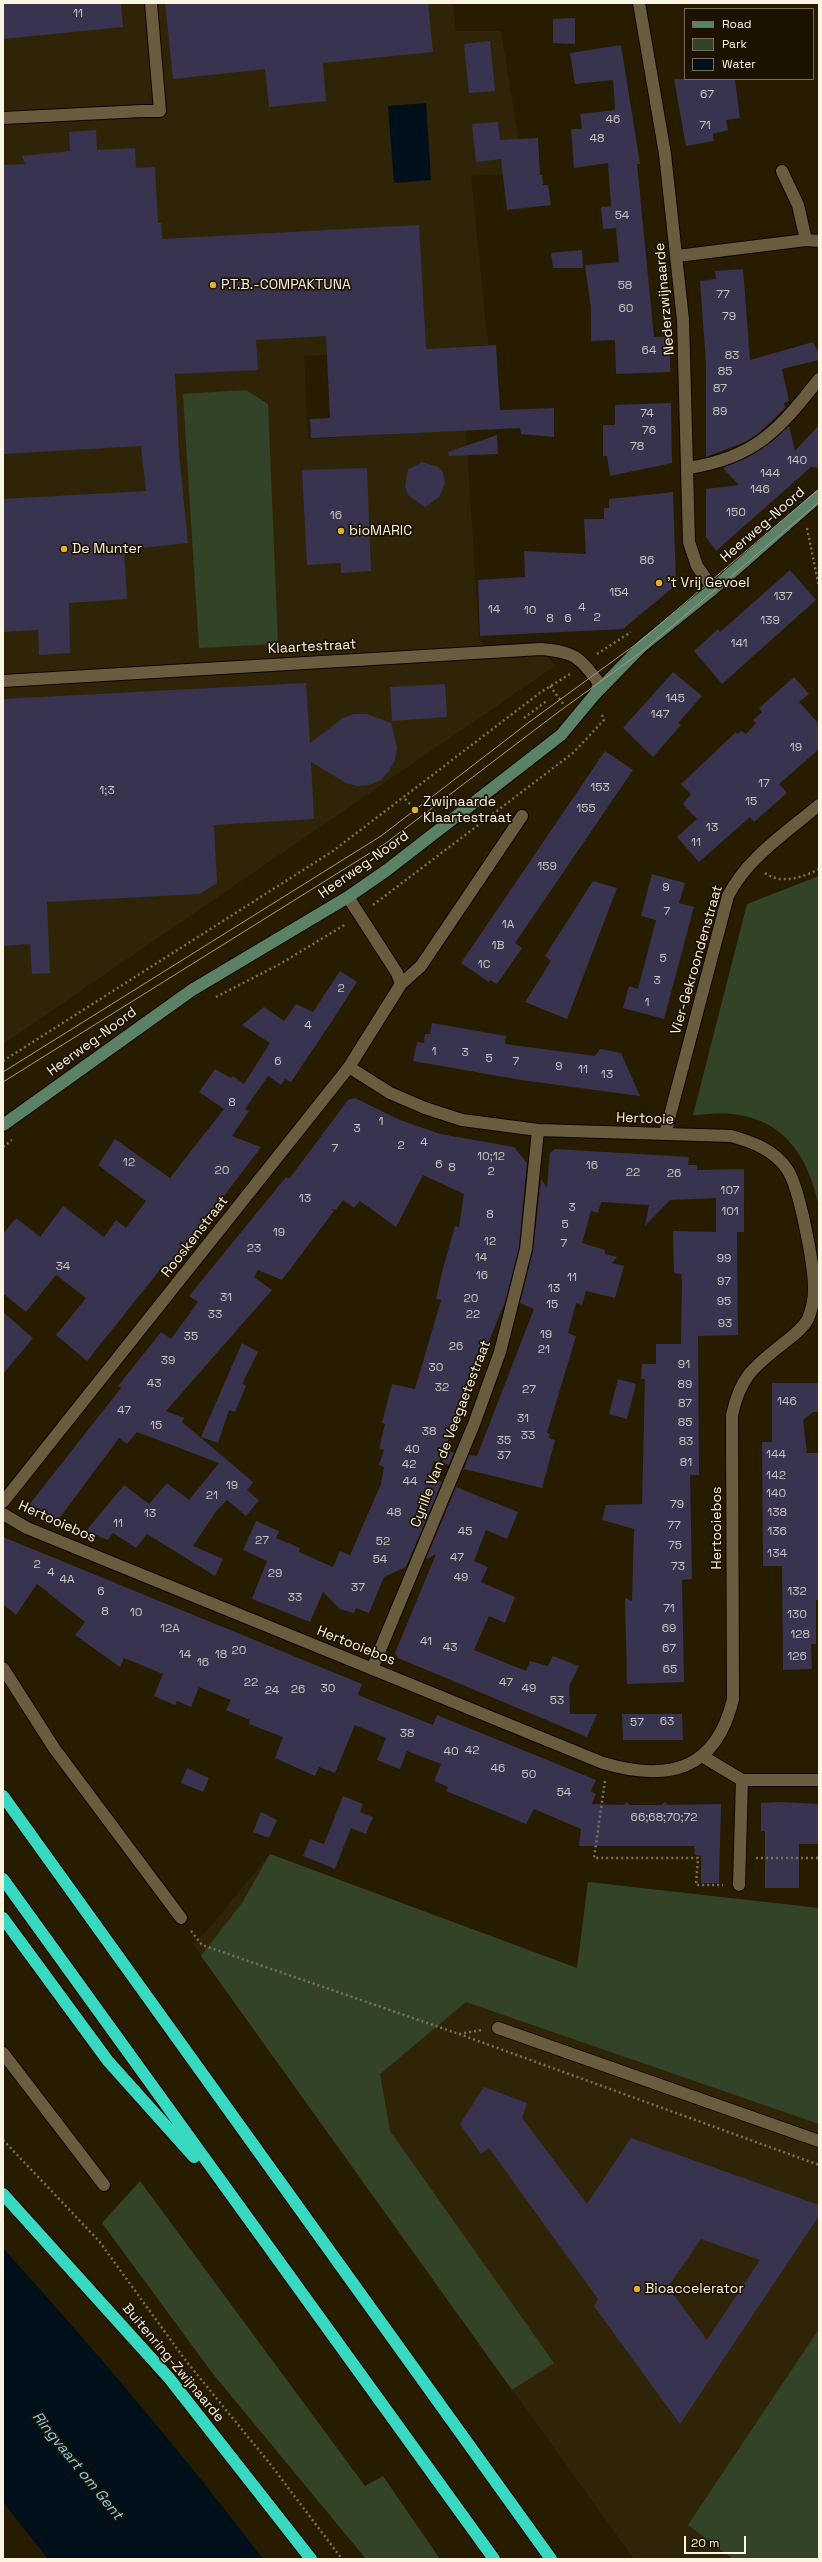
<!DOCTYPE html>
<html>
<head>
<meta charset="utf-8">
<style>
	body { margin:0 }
	#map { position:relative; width:822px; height:2562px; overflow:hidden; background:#271b00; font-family:"Space Grotesk",sans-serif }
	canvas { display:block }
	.frame { position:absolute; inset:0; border:4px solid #fcf4e3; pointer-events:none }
	.legend { position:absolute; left:684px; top:8px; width:130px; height:72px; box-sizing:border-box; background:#1d1200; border:1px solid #766c5b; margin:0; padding:5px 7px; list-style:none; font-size:12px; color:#fcf4e3 }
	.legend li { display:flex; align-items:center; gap:8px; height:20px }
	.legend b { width:20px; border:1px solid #766c5b }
	.scale { position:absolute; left:684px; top:2536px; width:62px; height:18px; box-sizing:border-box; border:2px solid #fcf4e3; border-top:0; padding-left:5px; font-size:12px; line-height:14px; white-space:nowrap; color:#fcf4e3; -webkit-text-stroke:3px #1d1200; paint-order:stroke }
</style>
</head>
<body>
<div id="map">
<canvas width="822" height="2562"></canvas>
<div class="frame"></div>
<ul class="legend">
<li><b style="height:5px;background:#5b8266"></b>Road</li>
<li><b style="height:11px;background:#334328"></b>Park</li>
<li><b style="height:11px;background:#00101a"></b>Water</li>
</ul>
<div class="scale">20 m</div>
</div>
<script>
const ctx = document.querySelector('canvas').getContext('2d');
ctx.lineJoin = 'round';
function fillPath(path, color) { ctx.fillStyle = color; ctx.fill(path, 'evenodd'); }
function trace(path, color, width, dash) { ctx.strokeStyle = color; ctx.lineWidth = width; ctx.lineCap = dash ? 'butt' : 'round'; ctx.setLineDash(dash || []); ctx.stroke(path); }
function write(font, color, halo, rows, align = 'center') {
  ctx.font = font + ' "Space Grotesk",sans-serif'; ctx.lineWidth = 3.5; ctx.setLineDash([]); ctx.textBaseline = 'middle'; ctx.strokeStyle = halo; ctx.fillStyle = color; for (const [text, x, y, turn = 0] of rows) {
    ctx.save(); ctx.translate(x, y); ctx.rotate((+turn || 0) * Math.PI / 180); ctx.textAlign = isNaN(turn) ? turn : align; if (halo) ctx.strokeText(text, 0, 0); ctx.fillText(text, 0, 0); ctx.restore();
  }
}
fillPath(new Path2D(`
	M3,3h450l3,28h45l23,142 -53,3 17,169 -184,11 4,83 158,-9 13,207 10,19 55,-4 11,14 -552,378z
	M270,1854l307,114 11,-86 231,26v651h-185l-442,-616 13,-10z`), '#302408');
fillPath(new Path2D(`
	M246,390l22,14 10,240 -79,4 -16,-254z
	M819,876v331c-10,-48 -33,-87 -86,-93 -13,-2 -27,1 -40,1l54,-211z
	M270,1854l307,114 11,-86 231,26v216l-353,-122 -86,72 10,57 164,232 -42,27 -311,-434 41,-53z
	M140,2181l225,305 18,-10 57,83h-74l-153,-185 -111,-151z
	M819,2329v230h-86l-45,-34z`), '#334328');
fillPath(new Path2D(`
	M426,103l5,77 -37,3 -6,-77z
	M3,2248c91,101 178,203 260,311h-215l-45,-57z`), '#00101a');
fillPath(new Path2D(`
	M3,3h118l2,24 -120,12z
	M165,3h263l5,49 -110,11 3,38 -57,6 -4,-38 -92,10z
	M575,18v26l-22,-1v-24z
	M490,41l5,50 -26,2 -5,-49z
	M621,45l19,119h-3l17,173h16v35l-54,2 -1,-34 -24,1v-32l-6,-44 34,-3 -3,-34 -13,1 -2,-22 10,-1 -3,-43 -34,5 -3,-39h11l-2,-15 35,-4 -2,-30 -38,4 -5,-31z
	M674,79h61l5,39 -14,2 2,10 -15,4 1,7 -28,5z
	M498,122l2,18 38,-2 2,37h2l1,10h5l3,20 -44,5 -6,-51 -25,3 -4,-38z
	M96,130l1,20 38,-2 1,20 19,-1 3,56h3l1,16 257,-14 7,124 70,-4 4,65 54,-2v29l-33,-3 -1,-6 -209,10 -1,-19 20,-1 -4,-82 -70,4 2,30 -83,4 4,79 9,90 -64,7 3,49 -58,4 1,50 -31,2 -1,-25 -35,2v-133l143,-8 -5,-45 -138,8v-289l22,-1 -3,-8 48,-5 -1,-19z
	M582,250l1,18h-30l-2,-15z
	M743,269l7,91 63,-18 6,11v7l-37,9 7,32 -5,2 1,5 -26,25 -14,9 -39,15v-94l-6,-82 16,-2 -1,-8z
	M671,403l1,60 -62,13 -3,-20h-4v-31h12v-20z
	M819,425v43l-8,-1 -95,84 -10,-14v-48l33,-4 -16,-17 29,-13 37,-29 6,25z
	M497,435l1,19 -49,2 -1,-4z
	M422,462l16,5 5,5 2,11 -6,14 -14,10 -17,-12 -3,-9 3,-16z
	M367,468l4,103 -30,2v-10l-34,2 -5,-95z
	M673,492l3,93 -53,44 -143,7 -2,-56 47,-3 -1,-26 62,3 -2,-35h20v-11h5v-9z
	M790,570l26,30 -94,84 -28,-33 24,-22 2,3z
	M673,672l29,24 -24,27 3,2 -28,32 -30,-29z
	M794,677l15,17 -10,8 20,22v25l-40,35 8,9 -33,29 -4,-5 -51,45 -22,-25 20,-18 -14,-15 8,-10 -10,-10 55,-52 1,2 4,-3 5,3 10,-11 -3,-3 9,-8 -3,-4z
	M306,683l4,60 33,-25 11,-4h13l24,9 6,25 -2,12 -6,11 -8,9 -12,5 -12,1 -11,-3 -35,-21 3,57 -100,6 3,58 -17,11 -153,8 3,71 -18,1 -2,-30 -27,2v-247z
	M445,684l2,33 -55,4 -2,-34z
	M605,751l28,19 -118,173 7,5 -25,36 -7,-4 -1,2 -28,-19z
	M652,874l33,9 -6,20 15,4 -30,112 -41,-11 6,-22 9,3 18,-69 -15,-4z
	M593,881l24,7 -50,131 -42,-17 26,-41 -6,-5z
	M340,971l17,11 -27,42 -39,58 -6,-3 -4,6 -13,-9 -23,33 4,2 -17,25 29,11 -93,123 -5,-4 -76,95 -31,-26 30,-37 -30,-23 -30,37 -23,-19v-59l13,-16 24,19 23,-31 41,31 12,-17 10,8 20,-27 -48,-36 17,-26 55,39 54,-69 -25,-17 16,-23 16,9 2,-2 11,8 26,-41 -28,-18 22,-18 20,14 12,-17 17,8z
	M432,1023l74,13 -1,8 90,12 5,-7 21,4 19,43 -119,-16 -108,-19 4,-19 7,1 1,-9h5z
	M355,1098l45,22 40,14 74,13 13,16 -8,85 -14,54 -66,160 -5,-1 -5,16 13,5 -36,85 -22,10 -15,36 -13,-5 -2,5 -14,-4 -17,-17 -13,30 -58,-23 15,-38 -24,-11 13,-29 23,10 -3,7 24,10 -1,4 34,15 7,-16 10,4 31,-71 3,-17 -5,-2 5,-15 -5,-1 6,-25 -3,-1 10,-39 23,5 26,-89 -5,-1 6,-27 13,-46 4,1 5,-33 -41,-19 -27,52 -36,-26 -6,7 -11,-8 -7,10 -6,-1 4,2 -52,69 -24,-10 -4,7 18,13 -106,121 18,7 -2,4 71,60 -6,8 12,10 -13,16 -19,-16 -10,10 -24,36 30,13 -8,17 -68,-42 -11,14 -23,-15 -5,7 -22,-9 38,-46 25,19 18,-21 22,17 30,-37 -82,-31 -10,12 -8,-6 -61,82 -29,-15 92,-117 -3,-2 43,-54 10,7 27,-37 -9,-6 97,-119 3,2 59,-79z
	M555,1149l134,8 -1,8h9v5l47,-1v63h-7l1,103 -40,1 1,139h-9l2,104 -10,1 2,102 -57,2 -2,-86 7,3 2,-72 -32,-9 4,-15 36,-1 3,-125h-4l1,-15h14v-20h25l1,-60 -1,-10 -7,-1 -1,-42 43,1v-34l-46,2 -25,26 4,-21 -48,-3 -3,11 -7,-2 -9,32 23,7v4l12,3 -5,6 12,3 -9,32 -29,-7 -4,14 -6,-2 -8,30 8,3 -29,97 3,1 -1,4 6,2 -13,48 -78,-19 5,-14 8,1 57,-147 -14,-6 13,-53 8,-71 6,9 3,-35z
	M3,1312l30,26 -30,36z
	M242,1343l16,9 -16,32 4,2 -11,26 -6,-2 -11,33 -17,-6z
	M618,1379l18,5 -9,35 -18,-5z
	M772,1383h47v29h-6l-10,8 4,33h12v147h-3v44h-5l1,25 -29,1 -1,-104h-19l-1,-124h10z
	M445,1451l9,1 -5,13 -7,-2z
	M456,1487l62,25 -11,27 -21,-9 -12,31 14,6 -7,15 34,15 -10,26 -16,-7 -15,34 52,21 4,-10 18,5 5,-10 26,10 -10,20 1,28h27l-10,23 -189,-79 -3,-5 41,-99 -10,5z
	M3,1537l359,147 -4,11 75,30 4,-10 159,65 -5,11 5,3 -4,10 32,1 3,-3 3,3h31l4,-3 3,3 53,-1 -2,79h-18v-27l-6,-1 -1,-9h-115l2,-17 -47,-20 -8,15 -80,-33 2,-4 -14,-6 7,-17 -34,-13 -7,18 -23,-9 9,-22 -31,-13 -20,48 -16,-6 -4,9 -40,-18 8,-21 -34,-13 1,-4 -24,-10 5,-10 -32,-13 -8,20 -14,-6 -2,4 -21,-9 9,-22 -39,-16 -4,9 -45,-32 10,-13 -48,-38 -21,31 -13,-11z
	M622,1714h60l1,26h-60z
	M187,1768l22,10 -6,14 -22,-9z
	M343,1796l20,8 -3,8 13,5 -7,17 -15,-6 -16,41 -32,-13 7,-17 14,5z
	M782,1802l37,2v40h-20v44h-34v-57h-4v-28z
	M261,1812l16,8 -8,18 -16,-6z
	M484,2087l43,16 -5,15 65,86 44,-66 188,67v11l-139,208 -86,-118 4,-7 -109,-151 -8,6 -21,-30zM701,2239l59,21 -53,80 -39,-53z`), '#38344f');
const lane = new Path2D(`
	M142,111h18l-9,-108
	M806,240l13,1
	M677,256l129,-16 -8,-35 -16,-34
	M688,468c67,-10 91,-38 131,-89
	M3,1668l51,80 127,170
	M498,2028l321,113
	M3,2053l101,132`);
const street = new Path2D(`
	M639,3l26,151 18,166 6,222 8,24 16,23
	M3,118l139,-7
	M3,681l538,-32c34,3 37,7 58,34l-3,10
	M401,984l20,-18 101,-150
	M665,1134l63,-238c19,-38 59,-64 91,-91
	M3,1502l346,-435 52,-83 -4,-11 -49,-76
	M3,1514l24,14 576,235c65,19 113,8 130,-64l-1,-284c9,-40 22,-48 53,-73 8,-6 18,-14 23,-23 4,-10 6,-19 6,-30 0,-23 -14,-101 -27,-120 -13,-19 -34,-27 -56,-33l-193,-6 -76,-10 -37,-12 -35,-15 -41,-26
	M372,1669l102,-245 26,-72 26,-103 12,-119
	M702,1756l40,24h77
	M739,1885l3,-105`);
const secondary = new Path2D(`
	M3,1125l189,-135 156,-93 39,-27 174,-135 35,-42 46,-47 71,-57 106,-93`);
const highway = new Path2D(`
	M3,1796l548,763
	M3,1879l491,680
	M3,1918l105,143 86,96
	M3,2194l166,184 142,181`);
trace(lane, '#0f0500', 14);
trace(street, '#0f0500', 14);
trace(secondary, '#0f0500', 14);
trace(highway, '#0f0500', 14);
trace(new Path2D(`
	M807,528l12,59
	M597,654l34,-22
	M550,686l14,19
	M524,718l24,-18
	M405,799l6,6
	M765,873c16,12 39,4 54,-4
	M373,905l200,-152 31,-33 -3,-8
	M216,997l64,-33 66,-40
	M3,1061l330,-210 208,-159 29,-18
	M3,1147l9,-7
	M605,1781l-11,77h104l-2,27h27
	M756,1858h63
	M191,1931l11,14 257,89 23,-4
	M459,2034l360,131
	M3,2140l96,101 87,120 85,104 71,94`), '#7b7059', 2.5, [2, 3]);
trace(lane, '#6a5d3f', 12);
trace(street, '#6a5d3f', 12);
trace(secondary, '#5b8266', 12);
trace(highway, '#39d8c0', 12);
trace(new Path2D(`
	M3,1072l378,-236 147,-113 111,-81 180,-153
	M3,1082l383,-239 171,-130 87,-63 175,-148`), '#a39984', 1);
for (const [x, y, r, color] of [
	[213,285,4,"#e1af34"],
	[341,531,4,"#e1af34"],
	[64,549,4,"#e1af34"],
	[659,583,4,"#e1af34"],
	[415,810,4,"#e1af34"],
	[637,2289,4,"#e1af34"]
]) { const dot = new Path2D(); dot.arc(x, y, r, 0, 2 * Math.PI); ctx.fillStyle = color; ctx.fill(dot); trace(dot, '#1d1200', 1.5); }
write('12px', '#cbc4be', null, [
	["11",78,14],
	["67",707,95],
	["46",613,120],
	["71",705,126],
	["48",597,139],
	["54",622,216],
	["58",625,286],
	["77",723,295],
	["60",626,309],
	["79",729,317],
	["64",649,351],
	["83",732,356],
	["85",725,372],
	["87",720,389],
	["89",720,412],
	["74",647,414],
	["76",649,431],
	["78",637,447],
	["140",797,461],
	["144",770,474],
	["146",760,490],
	["150",736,513],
	["16",336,516],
	["86",647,561],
	["154",619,593],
	["137",783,597],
	["4",582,608],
	["14",494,610],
	["10",530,611],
	["2",597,618],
	["8",550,619],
	["6",568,619],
	["139",770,621],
	["141",739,644],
	["145",675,699],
	["147",660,715],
	["19",796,748],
	["17",764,784],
	["153",600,788],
	["1;3",107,791],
	["15",751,802],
	["155",586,809],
	["13",712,828],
	["11",696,843],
	["159",547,867],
	["9",666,888],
	["7",667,912],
	["1A",508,925],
	["1B",498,946],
	["5",663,959],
	["1C",484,965],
	["3",657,981],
	["2",341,989],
	["1",647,1003],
	["4",308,1026],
	["1",434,1052],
	["3",465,1053],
	["5",489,1059],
	["6",278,1062],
	["7",516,1062],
	["9",559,1067],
	["11",583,1070],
	["13",607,1075],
	["8",232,1103],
	["1",381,1122],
	["3",357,1129],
	["4",424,1143],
	["2",401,1146],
	["7",335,1149],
	["10;12",491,1157],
	["12",129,1163],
	["6",439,1165],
	["16",592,1166],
	["8",452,1168],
	["20",222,1171],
	["2",491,1172],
	["22",633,1173],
	["26",674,1174],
	["107",730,1191],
	["13",305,1199],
	["3",572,1208],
	["101",730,1212],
	["8",490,1215],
	["5",565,1225],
	["19",279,1233],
	["12",490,1242],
	["7",564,1244],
	["23",254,1249],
	["14",481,1258],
	["99",724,1259],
	["34",63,1267],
	["16",482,1276],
	["11",572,1278],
	["97",724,1282],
	["13",554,1289],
	["31",226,1298],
	["20",471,1299],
	["95",724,1302],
	["15",552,1305],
	["33",215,1315],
	["22",473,1315],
	["93",725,1324],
	["19",546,1335],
	["35",191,1337],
	["26",456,1347],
	["21",544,1350],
	["39",168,1361],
	["91",684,1365],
	["30",436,1368],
	["43",154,1384],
	["89",685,1385],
	["32",442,1388],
	["27",529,1390],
	["146",787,1402],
	["87",685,1404],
	["47",124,1411],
	["31",523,1419],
	["85",685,1423],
	["15",156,1426],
	["38",429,1432],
	["33",528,1436],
	["35",504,1441],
	["83",686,1442],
	["40",412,1450],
	["144",776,1455],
	["37",504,1456],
	["81",686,1463],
	["42",409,1465],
	["142",776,1476],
	["44",410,1482],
	["19",232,1486],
	["140",776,1494],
	["21",212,1496],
	["79",677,1505],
	["48",394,1513],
	["138",777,1513],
	["13",150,1514],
	["11",118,1524],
	["77",674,1526],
	["45",465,1532],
	["136",777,1532],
	["27",262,1541],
	["52",383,1542],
	["75",675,1546],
	["134",777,1554],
	["47",457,1558],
	["54",380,1560],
	["2",37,1565],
	["73",678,1567],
	["4",51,1573],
	["29",275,1574],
	["49",461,1578],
	["4A",67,1580],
	["37",358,1588],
	["6",101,1592],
	["132",797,1592],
	["33",295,1598],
	["71",669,1609],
	["8",105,1612],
	["10",136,1613],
	["130",797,1615],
	["12A",170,1629],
	["69",669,1629],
	["128",800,1635],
	["41",426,1642],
	["43",450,1648],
	["67",669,1649],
	["20",239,1651],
	["14",185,1655],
	["18",221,1655],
	["126",797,1657],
	["16",203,1663],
	["65",670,1670],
	["22",251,1683],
	["47",506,1683],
	["30",328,1689],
	["49",529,1689],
	["26",298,1690],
	["24",272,1691],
	["53",557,1701],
	["63",667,1722],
	["57",637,1723],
	["38",407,1734],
	["42",472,1751],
	["40",451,1752],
	["46",498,1769],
	["50",529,1775],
	["54",564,1793],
	["66;68;70;72",664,1818]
]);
write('14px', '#fcf4e3', '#1d1200', [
	["P.T.B.-COMPAKTUNA",221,285],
	["bioMARIC",349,531],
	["De Munter",72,549],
	["'t Vrij Gevoel",667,583],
	["Zwijnaarde",423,802],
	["Klaartestraat",423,818],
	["Bioaccelerator",645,2289]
], 'left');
write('14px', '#fcf4e3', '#1d1200', [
	["Nederzwijnaarde",665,299,-95],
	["Heerweg-Noord",763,525,-41],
	["Klaartestraat",312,647,-3],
	["Heerweg-Noord",364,865,-35],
	["Vier-Gekroondenstraat",697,960,-74],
	["Heerweg-Noord",92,1042,-36],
	["Hertooie",645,1119,2],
	["Rooskenstraat",195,1237,-52],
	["Cyrille Van de Veegaetestraat",451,1434,-69],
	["Hertooiebos",57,1522,24],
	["Hertooiebos",717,1528,-90],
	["Hertooiebos",356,1646,22],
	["Buitenring-Zwijnaarde",173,2363,50]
]);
write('italic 15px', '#82cdee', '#1d1200', [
	["Ringvaart om Gent",77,2466,51]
]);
</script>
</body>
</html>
